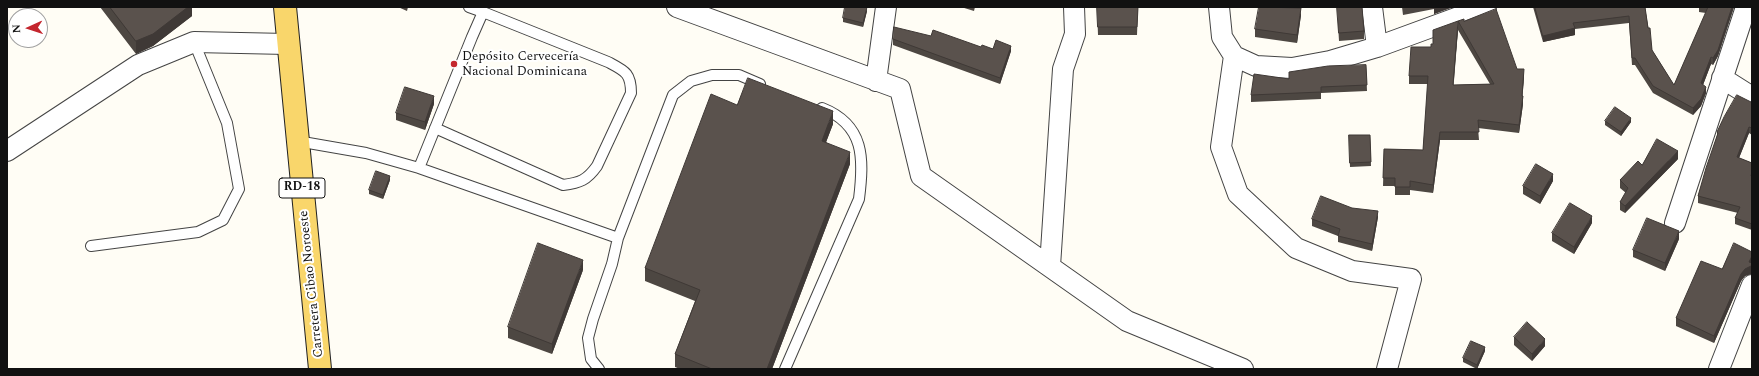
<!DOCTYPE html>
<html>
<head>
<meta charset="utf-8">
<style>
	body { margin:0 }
	#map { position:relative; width:1759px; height:376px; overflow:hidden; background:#fffdf5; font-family:Spectral,serif }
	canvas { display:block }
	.frame { position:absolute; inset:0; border:8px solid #111; pointer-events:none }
	.north { position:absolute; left:8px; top:8px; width:40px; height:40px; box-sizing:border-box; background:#fff; border:1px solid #a0a0a0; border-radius:50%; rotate:267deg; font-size:11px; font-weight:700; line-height:16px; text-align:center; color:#111 }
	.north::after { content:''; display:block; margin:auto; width:14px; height:18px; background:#c4262e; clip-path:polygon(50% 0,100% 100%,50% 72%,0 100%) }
</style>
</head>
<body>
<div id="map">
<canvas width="1759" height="376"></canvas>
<div class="frame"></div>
<div class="north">N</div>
</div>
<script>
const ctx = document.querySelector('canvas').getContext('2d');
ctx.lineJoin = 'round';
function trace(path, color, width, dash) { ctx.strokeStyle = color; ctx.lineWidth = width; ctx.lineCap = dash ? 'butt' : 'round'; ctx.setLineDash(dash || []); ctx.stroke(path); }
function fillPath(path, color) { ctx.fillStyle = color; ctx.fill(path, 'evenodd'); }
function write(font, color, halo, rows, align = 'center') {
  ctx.font = font + ' Spectral,serif'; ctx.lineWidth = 4; ctx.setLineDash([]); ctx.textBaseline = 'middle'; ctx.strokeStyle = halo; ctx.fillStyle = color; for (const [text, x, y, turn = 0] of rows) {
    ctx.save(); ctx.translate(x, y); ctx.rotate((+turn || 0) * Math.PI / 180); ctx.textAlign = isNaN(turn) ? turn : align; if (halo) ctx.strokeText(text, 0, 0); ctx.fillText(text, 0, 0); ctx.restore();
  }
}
const service = new Path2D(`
	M469,7l14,5
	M297,141l69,12 53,15 199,70
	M419,168l53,-131 11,-25 125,50c17,9 23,11 23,31l-34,73c-10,14 -17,17 -34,19l-128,-57
	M91,246l107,-14 25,-12 16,-31 -12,-66 -33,-81
	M599,369l-8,-10 -3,-21 5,-19 19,-55 6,-26 55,-143 18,-14 21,-6h27l21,9
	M785,369l74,-170c5,-40 6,-74 -37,-91`);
const minor = new Path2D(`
	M677,7l223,82 21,87 206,145 116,48
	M1219,7l3,30 12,19 22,10 36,2 38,-7 47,-14 109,-40
	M1372,7l5,40
	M1234,56l-13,91 17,47 58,54 56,23 59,8 -24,90
	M1722,78l30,19
	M876,81l10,-74
	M7,151l131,-86 56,-23 93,2
	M1675,223l71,-216
	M1050,266l13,-197 12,-35 -1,-27
	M1719,369l33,-84`);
const primary = new Path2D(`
	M285,7l35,362`);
trace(service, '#444', 12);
trace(minor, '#444', 22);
trace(primary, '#222', 24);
trace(service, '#fff', 10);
trace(minor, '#fff', 20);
trace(primary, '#f9d66b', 22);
fillPath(new Path2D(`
	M100,7h92v9l-39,30 -17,8z
	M398,7h10l-1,4z
	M961,7h14l-1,4z
	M1097,7h41l-1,28h-39z
	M1337,7h25l2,24v8l-25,2z
	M1402,7h51l-19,7v-5l-31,6z
	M1533,7h112l7,43 22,35 32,-72 -7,-1v-5h35l-16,49 -5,9 -2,-1 -8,21 3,8 -5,13 -8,9 -40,-22 -18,-28h-3l-3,-42 -54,6v6l-32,7z
	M867,11l-4,16 -20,-5v-4z
	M1301,15l-4,28 -42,-6v-8z
	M1458,21h6l53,48 7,8 -2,19 1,8 -4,29 -41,-5 1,12h-39l-7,53 -23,-3v5h-15v-9h-12l1,-37 39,1 5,-66h-19v-8l24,-32 25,-14 -5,55 37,-1 -32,-54z
	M931,36l50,11 30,4 -11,33 -107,-39v-6z
	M1366,65l1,26 -46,2v6l-70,3v-7l38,-16z
	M1751,102h1v33l-3,-2 -10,25 13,5v67l-17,-6v-6l3,-5 -40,-10v-7l19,-60v-4z
	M434,104l-9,26 -29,-10v-7z
	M737,105l96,19 -7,18 24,22 -78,205h-92l-5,-2v-13l20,-53 -50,-20v-13z
	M1605,121l26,1 -10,14 -16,-11z
	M1349,135h21l1,31 -21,1z
	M1678,159l-53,54 -5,-3v-8l6,-9 -6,-5v-8l22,-15z
	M390,180l-7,19 -14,-5v-4z
	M1553,181l-13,23 -17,-10v-8z
	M1352,208l26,9 -6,34 -34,-9v-6l-26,-10v-7z
	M1592,223l-18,31 -22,-13v-8z
	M1679,239l-14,32 -32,-14v-7z
	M1752,252v22h-1l-6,2 -4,5 -27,62 -38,-17v-8l46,-49z
	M583,270l-31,84 -44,-16v-11z
	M1514,337l31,9 -13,15 -18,-16z
	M1485,351l-8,18 -14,-7v-4z`), '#4d4742');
fillPath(new Path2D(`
	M188,7h4v9l-39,30 -17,8v-13z
	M867,7v4l-4,16v-4z
	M1434,7h19l-19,7z
	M1732,7h2l-16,49 -5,9v-7z
	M1301,8v7l-4,28v-8z
	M1458,21v9l-5,63v-8z
	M1575,28v7l-32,7v-6z
	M1011,46v5l-11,33v-6z
	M1711,57v7l-10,26v-7z
	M1524,69v8l-2,27v-8z
	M1706,87v6l-5,13 -8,9v-7z
	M434,96v8l-9,26v-8z
	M1523,96v8l-4,29v-8z
	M833,111v13l-11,29v-12z
	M1631,118v4l-10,14v-4z
	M1749,127v6l-12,30v-6z
	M1440,132v8l-7,53v-8z
	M1678,151v8l-53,54v-7z
	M850,152v12l-78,205h-5z
	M1553,174v7l-13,23v-8z
	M390,176v4l-7,19v-4z
	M1378,211v6l-6,34v-7z
	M1592,216v7l-18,31v-7z
	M1679,231v8l-14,32v-8z
	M1752,256v7l-1,3v8l-6,2 -4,5 -27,62v-7l27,-62 8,-12z
	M583,260v10l-31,84v-10z
	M1545,339v7l-13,15v-7z
	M1485,347v4l-8,18v-4z`), '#3f3936');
const building = new Path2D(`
	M110,7h78l-35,27 -17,7z
	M845,7h22l-4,16 -20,-5z
	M1097,7h41l-1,20h-39z
	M1259,7l42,1 -4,27 -42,-6z
	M1337,7h25l2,24 -25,2z
	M1535,7h110l3,21h2l2,22 22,35 34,-78h24l-14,43 -5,8 -2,-1 -10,26 5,4 -5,12 -8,9 -40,-22 -18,-28h-3l-3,-42 -56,7 2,5 -32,8z
	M1496,9l21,60h7l-2,27h1l-4,29 -41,-5 1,12h-39l-7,53 -23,-4v6h-15v-9h-12l1,-29 39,1 5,-74h-19l2,-29h20v-3h2v-14l25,-9 -5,64 41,-1 -36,-63 6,-2v2z
	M894,27l37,9 2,-6 48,17 1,-2 11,4 3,-9 15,6 -11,32 -107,-39z
	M1366,65l1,20 -46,2v5l-70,3 3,-21 35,5v-7l39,-6z
	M748,78l85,33 -11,30 28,11 -83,217h-55l-37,-15 25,-64 -55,-22 66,-174 26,11z
	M405,87l29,9 -9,26 -29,-9z
	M1737,95l14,7h1v26l-3,-1 -12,30 15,6v9l-1,4h1v48l-17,-6 5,-11 -42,-11 8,-28 12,-35 -1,-1 7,-15z
	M1615,107l16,11 -10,14 -16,-11z
	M1349,135h21l1,27 -21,1z
	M1657,139l21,12 -53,55 -5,-4 8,-14 -8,-8 18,-19 4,4z
	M1536,164l17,10 -13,22 -17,-10z
	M376,171l14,5 -7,19 -14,-5z
	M1321,196l31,12 26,3 -6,33 -34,-8 2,-7 -28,-10z
	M1570,203l22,13 -18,31 -22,-14z
	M1647,218l32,13 -14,32 -32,-13z
	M538,243l45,17 -31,84 -44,-17z
	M1734,243l18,9v4l-3,6 3,1v4l-1,-1 -6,3 -4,5 -27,62 -38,-18 25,-57 21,8z
	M1527,322l18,17 -13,15 -18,-17z
	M1471,341l14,6 -8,18 -14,-7z`);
fillPath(building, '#5a524d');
trace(building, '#3f3936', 1);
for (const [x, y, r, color] of [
	[454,64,4,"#c4262e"]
]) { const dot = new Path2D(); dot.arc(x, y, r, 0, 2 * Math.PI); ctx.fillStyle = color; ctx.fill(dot); trace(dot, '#fff', 1.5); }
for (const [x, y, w] of [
	[302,188,46]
]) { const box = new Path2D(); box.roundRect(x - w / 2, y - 10, w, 20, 3); ctx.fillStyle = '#fff'; ctx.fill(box); trace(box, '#111', 1); }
write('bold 12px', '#111', null, [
	["RD-18",302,188]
]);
write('13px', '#111', '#fff', [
	["Depósito Cervecería",462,57],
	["Nacional Dominicana",462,72]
], 'left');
write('13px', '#111', '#fff', [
	["Carretera Cibao Noroeste",312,284,-96]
]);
</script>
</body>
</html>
